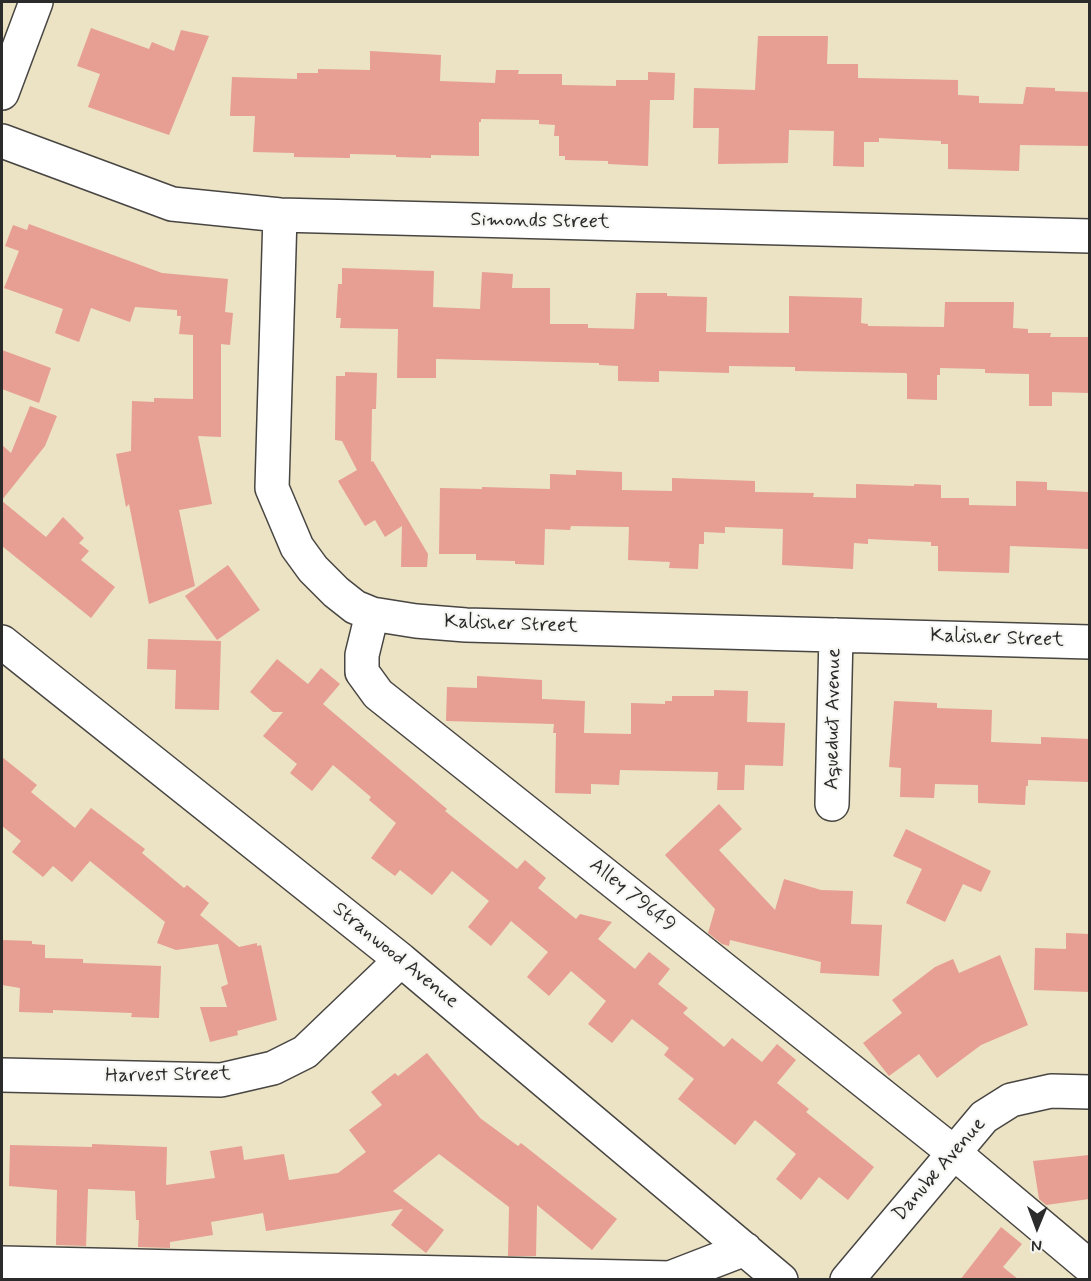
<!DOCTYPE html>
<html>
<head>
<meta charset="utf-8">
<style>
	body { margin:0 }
	#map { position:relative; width:1091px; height:1281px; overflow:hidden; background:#ece2c4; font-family:Mynerve,sans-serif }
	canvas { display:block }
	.frame { position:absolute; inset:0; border:3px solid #2b2b2b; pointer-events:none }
	.north { position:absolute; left:1007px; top:1197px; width:60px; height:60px; -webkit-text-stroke:4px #f6f6f2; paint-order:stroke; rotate:181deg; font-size:16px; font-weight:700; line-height:24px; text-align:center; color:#2b2b2b }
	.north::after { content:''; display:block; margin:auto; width:21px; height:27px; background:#2b2b2b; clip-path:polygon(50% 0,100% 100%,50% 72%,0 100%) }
</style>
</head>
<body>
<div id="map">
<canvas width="1091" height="1281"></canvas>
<div class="frame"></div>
<div class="north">N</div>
</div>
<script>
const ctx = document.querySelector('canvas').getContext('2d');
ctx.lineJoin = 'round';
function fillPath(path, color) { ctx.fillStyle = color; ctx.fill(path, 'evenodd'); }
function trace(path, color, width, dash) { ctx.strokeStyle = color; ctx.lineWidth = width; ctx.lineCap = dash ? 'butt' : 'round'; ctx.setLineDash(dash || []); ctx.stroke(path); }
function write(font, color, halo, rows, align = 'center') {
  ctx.font = font + ' Mynerve,sans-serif'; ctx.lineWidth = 4.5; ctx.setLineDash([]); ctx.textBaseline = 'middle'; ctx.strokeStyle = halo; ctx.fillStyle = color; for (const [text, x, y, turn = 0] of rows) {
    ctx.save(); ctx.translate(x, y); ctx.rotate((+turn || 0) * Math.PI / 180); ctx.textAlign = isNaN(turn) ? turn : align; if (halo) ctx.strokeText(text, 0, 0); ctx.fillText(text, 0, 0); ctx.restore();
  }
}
fillPath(new Path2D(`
	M91,28l58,21 3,-7 22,9 7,-21 28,6 -40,99 -81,-28 12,-33 -23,-8z
	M758,36h70l-1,28h31v14l100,2v15l21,1v7l44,1 3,-17 29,1v3l34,1v54l-69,-1 -1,26 -71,-2v-25h-7v-3l-62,-3v4h-15v25l-31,-1 1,-35 -45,-1 -1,33 -70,1 1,-36h-26l1,-40 61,2z
	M370,51l71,4 -1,26 55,2 1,-13h23l-1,4h44v11l54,1v-6h32v-8l27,1 -1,27h-24l-2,66 -40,-2v-3l-43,-1v-4h-6v-20h-5l1,-11 -16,-1v-4l-58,-1v3h-2v34l-48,-1v3l-35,-1v-2l-46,-1v4l-56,-1v-4l-41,-1 2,-36h-25l2,-39 65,2v-6h21v-4l52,1z
	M29,224l133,49 66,6 -3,33 8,1 -3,32 -9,-1v93l-23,-1 14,68 -33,6 16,76 -46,18 -20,-100 -3,3 -10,-53 15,-3 1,-50 22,1v-4l39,1v-64l-14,-1 2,-18h-4v-6l-42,-3 -5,15 -39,-14 -12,34 -24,-9 8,-24 -59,-21 15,-37 -14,-5 8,-21 14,5z
	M342,268l92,3 -1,36 47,2 2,-37 31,2 -1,14h38v36h38v4l46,1 2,-36h31v3l40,1 -1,35 83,1v-37l73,2 -1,25 7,1v2l76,1 1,-25h69l-1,26 15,1v4h23l-1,4h39v56l-37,-1v14h-23v-32l-44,-1v-4l-45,-1v7h-3v25l-30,-1v-25l-1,-1 -111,-2v-4l-66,-1v7l-70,-2v11l-41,-1v-15l-19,-1v-2l-163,-4v19h-39l1,-49 -58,-1 1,-10h-5l2,-34h4z
	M2,350l49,18 -12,35 -37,-14z
	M345,372l32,1 -1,36h-4l-1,53 2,-1 55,93 -1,13h-26l1,-41 -17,11 -10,-17 -10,6 -27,-45 19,-11 -15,-29 -7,-1 1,-64h9z
	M30,406l27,10 -12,30 -43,54v-55l9,8z
	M576,470l46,2v18l50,1v-13l83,3v11l59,1 -1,4 43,1v-14l58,2v-2l27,1v13h28v7l47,1v-25l31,1v8l42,2v57l-79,-3 -1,27 -71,-2v-25h-7v-4l-63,-3v5l-14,-1 -1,26 -71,-4 1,-36 -58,-2v6l-21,-1v12h-5l-1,25 -29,-1 1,-6 -42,-2 1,-33 -58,-1 -1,4 -25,-1 -1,36 -29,-1v-3l-39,-1v-6h-37l1,-66 42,1v-2l68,2v-15l26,1z
	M2,501l44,36 17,-20 21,21 -5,5 10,8 -8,9 34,27 -24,31 -89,-72z
	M228,565l32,45 -43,30 -32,-44z
	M148,639l73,2 -2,69 -44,-1 1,-39 -29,-1z
	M277,659l31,25 13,-16 19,16 -17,20 124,105 -2,2 72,58 8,-9 21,18 -8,10 38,31 4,-5 32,8 -14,17 37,30 14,-17 21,17 -12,15 30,24 -5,5 41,34 8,-9 30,24 15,-18 19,16 -19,23 32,26 -3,3 68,55 -26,33 -29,-23 -18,23 -25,-21 20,-25 -41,-34 -20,25 -57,-46 16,-20 -30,-24 5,-7 -37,-29 -20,24 -24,-19 18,-23 -35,-30 -22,25 -22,-19 21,-25 -37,-31 -20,25 -23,-19 21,-26 -37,-30 -20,24 -32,-25 -5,6 -24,-18 25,-35 -27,-23 2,-3 -38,-32 -21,26 -22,-18 7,-9 -34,-28 20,-24h-10l-23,-20z
	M477,676l65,4v19l43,2 -1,32 47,1v-31l34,1v-3h7v-5h42v-6l34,1 -1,31 38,1 -2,43 -38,-1 -1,25h-27l1,-18 -98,-2 -1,15 -28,-1v10l-36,-1 1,-60h-3l1,-9 -108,-3 1,-34 30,1z
	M894,701l43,2v5l55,2 -1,32 50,2v-7l48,2v43l-61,-2v6h-2l-1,19 -47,-2v-18l-43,-1 -1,14 -34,-1 1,-29 -12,-1z
	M2,757l35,28 -6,7 44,36 16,-20 54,41 -3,4 42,35 3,-3 22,18 -9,12 39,32 18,-4v3l4,-1 16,75 -40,11 1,4 -28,7 -10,-35h27l-6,-20 7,-3 -10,-40 -42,6 -19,-7 8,-21 -75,-61 -18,21 -19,-16 -10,11 -31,-25 9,-11 -19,-15z
	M719,804l23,25 -23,21 56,60 9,-31 37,11 32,1 -2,33 31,1 -3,51 -59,-3 1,-11 -91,-22 -1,6 -7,-2 -14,-11 7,-24 -50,-54z
	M906,829l85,42 -10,21 -18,-8 -18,38 -39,-19 16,-34 -29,-13z
	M1066,933l23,1v58l-55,-2 1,-42 31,1z
	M2,940l30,1v3l13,1v13l38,1v4l78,3 -2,52 -28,-1 1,-4 -79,-3v3l-34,-1 1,-24 -18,-3z
	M1000,955l28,70 -47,20 -44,33 -18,-24 -30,22 -26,-33 39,-30 -10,-13 43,-33 18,-8 6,14z
	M427,1053l53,65 38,28 3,-3 96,76 -25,31 -55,-45 -1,51h-28l1,-49 -70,-53 -46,37 51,39 -18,23 -35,-28 12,-16 -137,22 -3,-18 -52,9 2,13 -43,7v6l-32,-1 1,-27h-3l-1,-29 -47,-2 -2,57 -30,-1 1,-55 -48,-4 1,-41 82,2v-3l75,3 -1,38 49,-7 -5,-27 32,-5 2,14 40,-6 5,26 49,-7 28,-21 -17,-22 33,-25 -11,-13 24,-19 3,3z
	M1089,1155v44l-43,6 -7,-6 -6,-38z
	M1001,1227l21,17 -19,23 16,13h-59z`), '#e69f92');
const minor = new Path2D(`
	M2,93l34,-91
	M2,141l170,63 108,11 810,21
	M280,215l-8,273 25,59 16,22 23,23 19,15 17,7 44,7 50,4 624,17
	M372,614l-10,41v17l16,22 575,458 137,115
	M2,642l399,318 380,320
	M832,804l4,-169
	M2,1075l219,5 52,-12 32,-16 96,-92
	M2,1263l668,15 75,-29
	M847,1280l137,-163 27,-17 40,-9 39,1`);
trace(minor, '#484642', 36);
trace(minor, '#fff', 33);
write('20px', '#2b2b2b', '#f6f6f2', [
	["Simonds Street",540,222,1],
	["Kalisher Street",511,625,2],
	["Kalisher Street",997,639,2],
	["Aqueduct Avenue",834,719,-89],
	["Alley 79649",632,896,39],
	["Stranwood Avenue",395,956,39],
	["Harvest Street",168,1076,-1],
	["Danube Avenue",940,1170,-49]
]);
</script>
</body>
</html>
